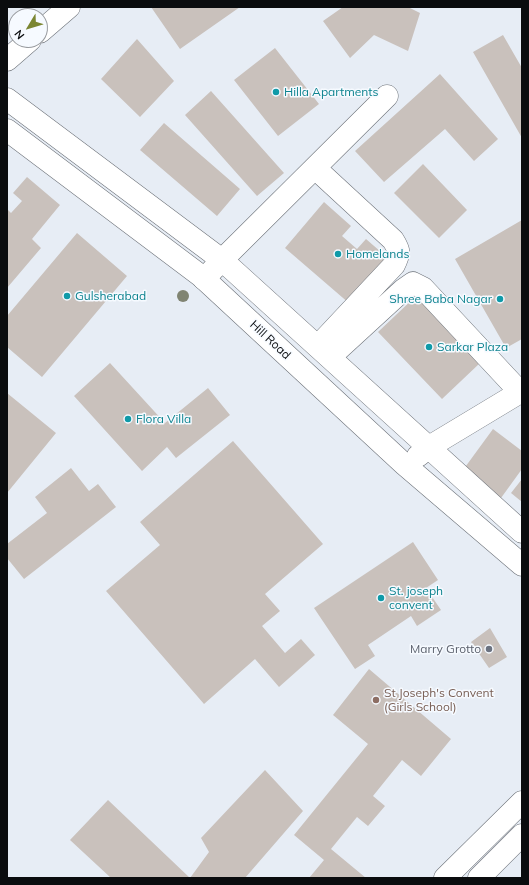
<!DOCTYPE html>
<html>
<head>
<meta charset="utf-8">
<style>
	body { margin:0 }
	#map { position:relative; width:529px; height:885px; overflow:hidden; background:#e7edf5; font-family:Mulish,sans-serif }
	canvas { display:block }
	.frame { position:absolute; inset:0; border:8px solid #0a0c0e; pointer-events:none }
	.north { position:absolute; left:8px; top:8px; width:40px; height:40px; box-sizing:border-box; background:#f6faff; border:1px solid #989b9f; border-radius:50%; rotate:232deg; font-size:11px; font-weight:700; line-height:16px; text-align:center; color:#0a0c0e }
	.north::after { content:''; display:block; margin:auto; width:14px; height:18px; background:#7b8632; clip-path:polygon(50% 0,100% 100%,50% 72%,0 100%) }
</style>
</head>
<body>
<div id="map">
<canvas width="529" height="885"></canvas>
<div class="frame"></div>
<div class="north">N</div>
</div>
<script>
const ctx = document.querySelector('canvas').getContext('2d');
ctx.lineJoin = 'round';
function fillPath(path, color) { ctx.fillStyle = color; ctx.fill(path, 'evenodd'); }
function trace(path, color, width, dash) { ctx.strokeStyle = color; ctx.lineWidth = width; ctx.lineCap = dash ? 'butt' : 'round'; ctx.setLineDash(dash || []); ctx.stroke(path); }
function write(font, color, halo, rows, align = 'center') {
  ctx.font = font + ' Mulish,sans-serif'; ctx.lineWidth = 3; ctx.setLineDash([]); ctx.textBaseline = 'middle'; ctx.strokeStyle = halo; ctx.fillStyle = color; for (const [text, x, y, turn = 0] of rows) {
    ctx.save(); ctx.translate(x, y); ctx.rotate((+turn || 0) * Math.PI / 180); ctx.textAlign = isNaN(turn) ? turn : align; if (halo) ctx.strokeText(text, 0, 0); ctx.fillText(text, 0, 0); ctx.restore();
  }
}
fillPath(new Path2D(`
	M151,7h89l-60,42z
	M343,7h65l12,6 -12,38 -34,-16 -24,23 -27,-37z
	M503,35l19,33v70l-49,-86z
	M137,39l37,42 -34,36 -39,-38z
	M275,48l44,56 -41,32 -44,-56z
	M440,74l58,65 -24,22 -29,-32 -61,53 -29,-31z
	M211,91l73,82 -27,23 -72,-81z
	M164,123l76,66 -23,27 -77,-66z
	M423,164l44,46 -28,28 -45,-45z
	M27,177l33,28 -28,34 9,9 -34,40v-79l4,4 11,-12 -9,-8z
	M324,202l27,24 -9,10 15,13 9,-10 23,20 -39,45 -65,-56z
	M522,220v119l-16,9 -51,-89z
	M77,233l50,43 -85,101 -35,-30v-31z
	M416,296l64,67 -38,36 -64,-67z
	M110,363l55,60 43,-35 22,27 -54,43 -9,-11 -25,24 -68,-75z
	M7,393l49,40 -49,60z
	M493,429l29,22v18l-21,29 -38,-28z
	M233,441l90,103 -58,50 15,17 -18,15 23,27 16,-14 14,16 -36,32 -24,-28 -51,45 -98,-113 54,-46 -20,-23z
	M71,468l18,23 9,-7 18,23 -92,72 -17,-21v-14l40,-31 -12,-16z
	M522,479v23l-11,-9z
	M413,542l25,38 -12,8 15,22 -24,16 -6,-10 -43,29 7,11 -20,13 -41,-61z
	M490,628l17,29 -18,11 -18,-26z
	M369,669l82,70 -30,37 -19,-16 -29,36 12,10 -17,20 -11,-9 -26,32 35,29h-57l15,-18 -30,-25 74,-91 -35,-29z
	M265,770l38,41 -58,67h-55l19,-26 -8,-14z
	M108,800l82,78h-79l-41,-38z`), '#c9c1bc');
const street = new Path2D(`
	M40,32l29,-25
	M7,60l23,-20
	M315,168l78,72c7,11 7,13 1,25l-76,81
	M204,279l18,-19 165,-164
	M330,357l73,-67 10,-7 10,5 97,104`);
const secondary = new Path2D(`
	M7,99l215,161 300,272
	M7,130l194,146 204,189 117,100
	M418,456l11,-9 93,-56
	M445,878l77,-76
	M479,878l43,-43`);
trace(street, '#6d7279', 23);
trace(secondary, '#6d7279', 23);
trace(street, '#fff', 22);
trace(secondary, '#fff', 22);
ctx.fillStyle = '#808472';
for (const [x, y] of [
	[183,296]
]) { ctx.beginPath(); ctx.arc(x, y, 6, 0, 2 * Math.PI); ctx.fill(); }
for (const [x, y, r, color] of [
	[276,92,4,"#0f9aa8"],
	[338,254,4,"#0f9aa8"],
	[67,296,4,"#0f9aa8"],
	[500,299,4,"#0f9aa8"],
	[429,347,4,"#0f9aa8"],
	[128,419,4,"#0f9aa8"],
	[381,598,4,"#0f9aa8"],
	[489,649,4,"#6b7280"],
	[376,700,4,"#8d6e63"]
]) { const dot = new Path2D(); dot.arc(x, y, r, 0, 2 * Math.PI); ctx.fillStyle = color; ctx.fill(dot); trace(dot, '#f6faff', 1.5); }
write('12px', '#0d838f', '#f6faff', [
	["Hilla Apartments",284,92],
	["Homelands",346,254],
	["Gulsherabad",75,296],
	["Shree Baba Nagar",492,299,"right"],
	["Sarkar Plaza",437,347],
	["Flora Villa",136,419],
	["St. joseph",389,591],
	["convent",389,605]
], 'left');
write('12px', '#0a0c0e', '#f6faff', [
	["Hill Road",270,340,43]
]);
write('12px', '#5b616d', '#f6faff', [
	["Marry Grotto",481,649]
], 'right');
write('12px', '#785e54', '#f6faff', [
	["St Joseph's Convent",384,693],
	["(Girls School)",384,707]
], 'left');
</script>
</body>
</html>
